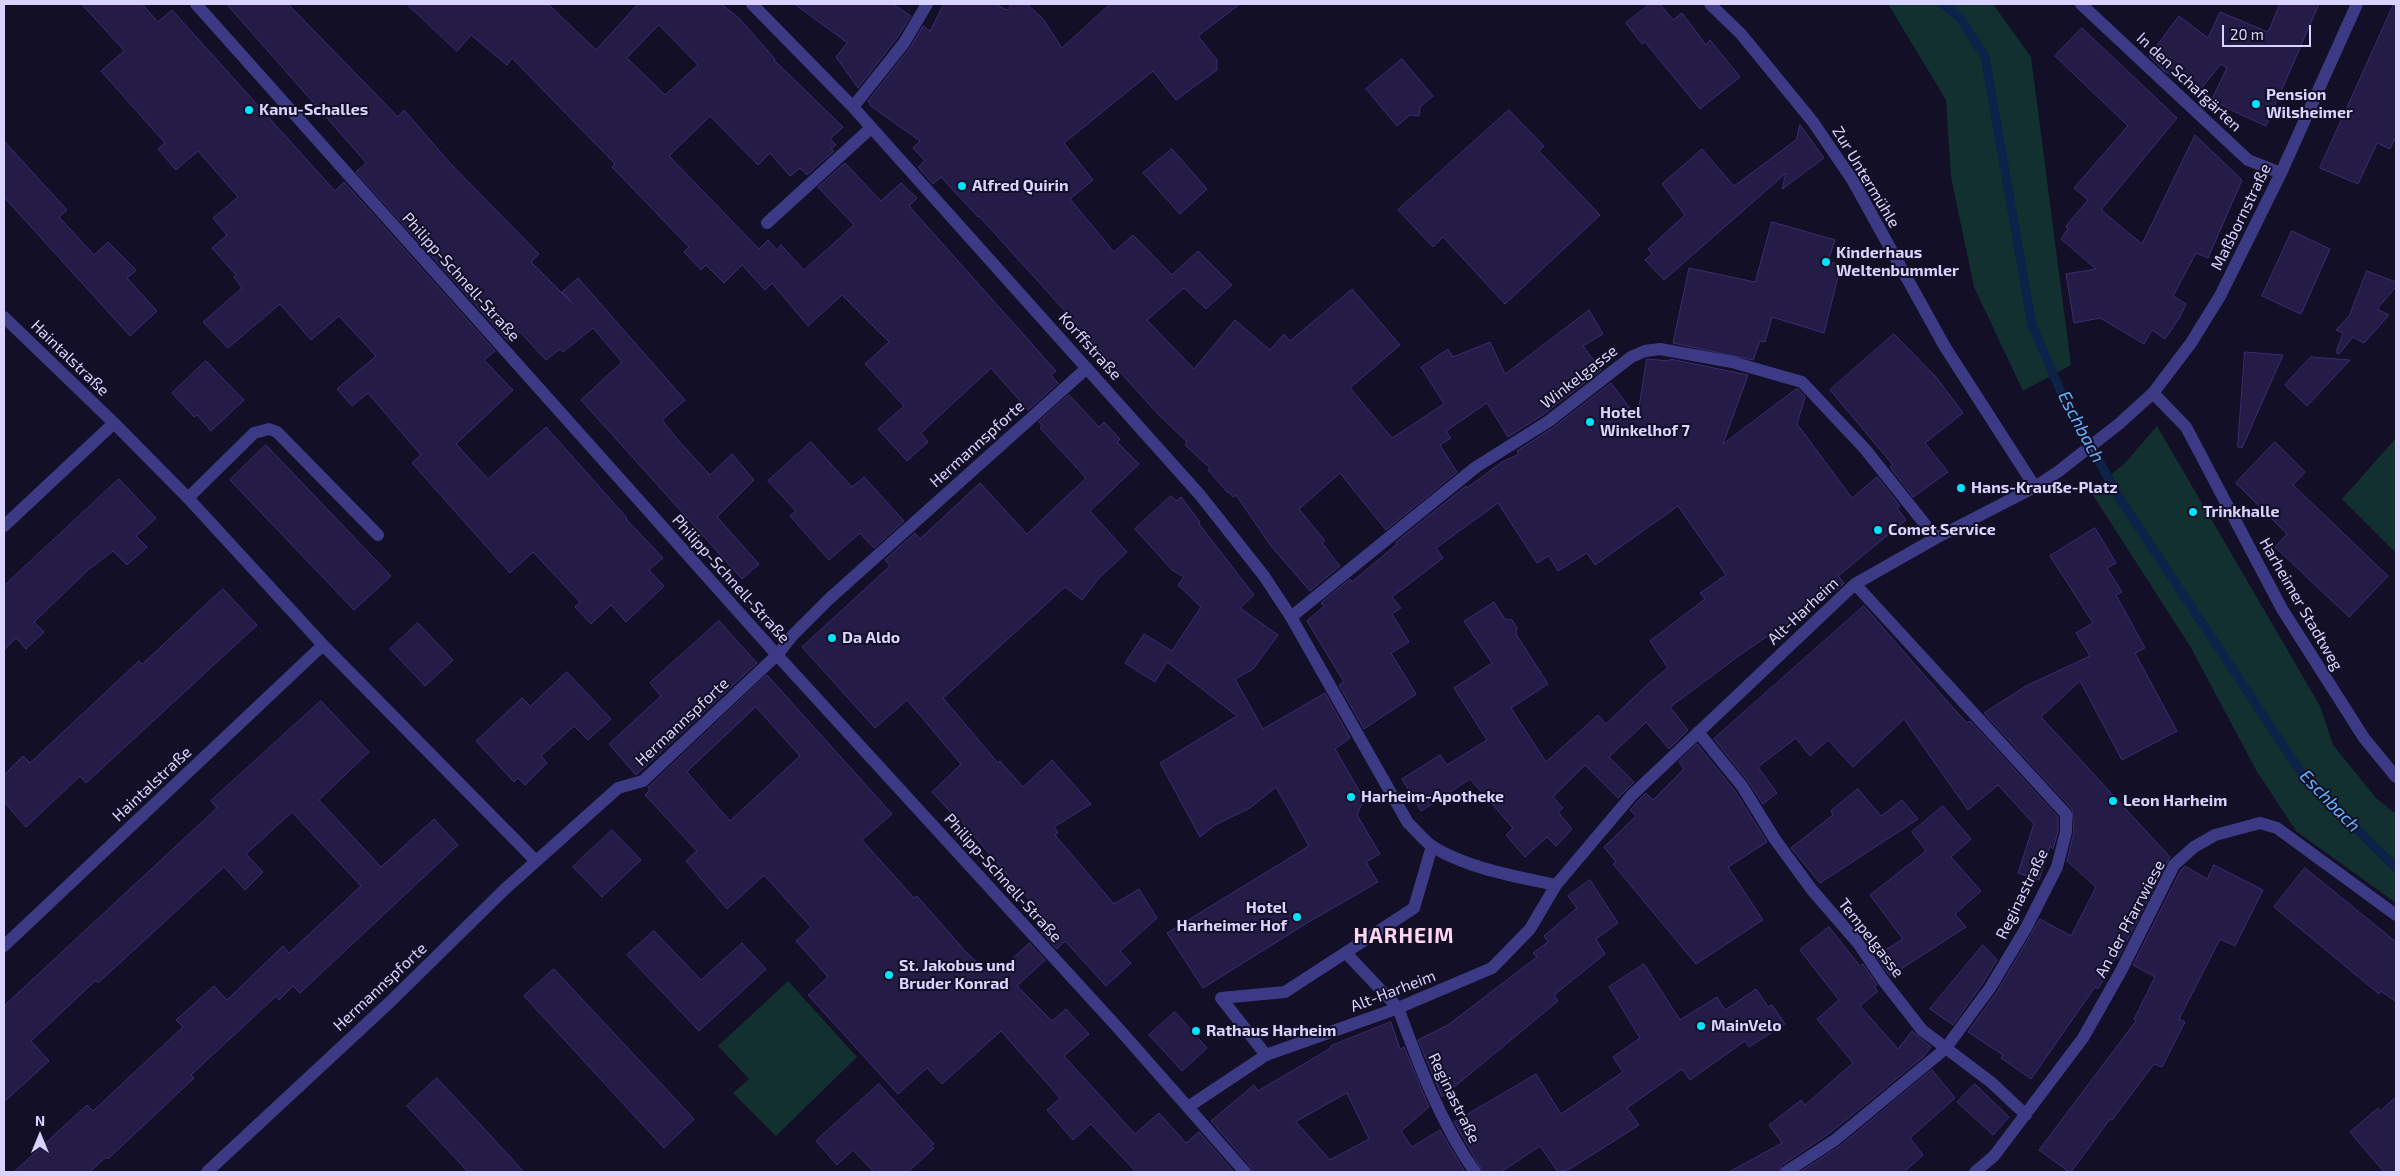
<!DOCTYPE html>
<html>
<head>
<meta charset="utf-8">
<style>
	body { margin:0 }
	#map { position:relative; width:2400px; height:1176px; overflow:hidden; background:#130f26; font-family:"Exo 2",sans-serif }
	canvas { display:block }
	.frame { position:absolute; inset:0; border:5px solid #d9d4ff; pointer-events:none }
	.north { position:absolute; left:15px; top:1111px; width:50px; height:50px; -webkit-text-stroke:4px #130f26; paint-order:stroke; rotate:0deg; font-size:14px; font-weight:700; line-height:20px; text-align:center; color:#d9d4ff }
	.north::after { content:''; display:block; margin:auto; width:18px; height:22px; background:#d9d4ff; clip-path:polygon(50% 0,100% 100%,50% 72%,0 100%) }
	.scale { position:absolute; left:2222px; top:25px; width:89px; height:22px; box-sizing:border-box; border:2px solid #d9d4ff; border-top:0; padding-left:6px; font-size:15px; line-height:18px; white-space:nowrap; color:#d9d4ff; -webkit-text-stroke:4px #130f26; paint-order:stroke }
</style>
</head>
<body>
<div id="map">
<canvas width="2400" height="1176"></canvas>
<div class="frame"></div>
<div class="north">N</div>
<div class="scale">20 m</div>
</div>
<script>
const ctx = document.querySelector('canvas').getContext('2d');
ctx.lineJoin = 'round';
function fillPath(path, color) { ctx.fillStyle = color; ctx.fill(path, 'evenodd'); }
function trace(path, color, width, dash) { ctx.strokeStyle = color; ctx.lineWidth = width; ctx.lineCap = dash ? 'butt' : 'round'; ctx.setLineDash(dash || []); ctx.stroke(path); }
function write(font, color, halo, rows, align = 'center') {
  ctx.font = font + ' "Exo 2",sans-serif'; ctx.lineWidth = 4; ctx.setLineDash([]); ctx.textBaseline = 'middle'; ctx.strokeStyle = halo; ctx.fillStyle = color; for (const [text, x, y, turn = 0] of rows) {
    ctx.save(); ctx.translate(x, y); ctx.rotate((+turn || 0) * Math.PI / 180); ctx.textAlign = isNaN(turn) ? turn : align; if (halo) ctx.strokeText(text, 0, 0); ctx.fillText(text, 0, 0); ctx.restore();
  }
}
fillPath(new Path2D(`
	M1888,4h105l38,53 40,308 -48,26 -49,-104 -23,-110 -5,-77z
	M2157,426l163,280 13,39 43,53 20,16v89l-100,-72 -40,-61 -66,-124 -99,-154 35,-30z
	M2396,438v115l-54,-54z
	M788,981l69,76 -81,79 -43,-43 16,-14 -31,-33z`), '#12302f');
trace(new Path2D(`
	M1943,4l17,14 25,39 47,268 29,67 57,104 186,281 92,91`), '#0c2248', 9);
const building = new Path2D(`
	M82,4h60l16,18 14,-12 163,181 9,-9 151,169 -11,9 29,30 -57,54 32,35 58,-52 81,91 -1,1 37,39 -14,12 15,16 -38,36 -15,-17 -20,19 -16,-17 5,-5 -47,-50 -23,21 -98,-110 9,-8 -53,-62 -16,13 -15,-17 39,-33 -37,-40 -28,24 -31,-36 -52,44 -25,-26 39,-34 -8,-11 2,-2 -24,-27 15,-13 -14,-17 25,-21 -40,-46 -22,19 -18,-21 7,-6 -64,-72 23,-20z
	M227,4h61l110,113 6,-7 46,53 89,91 -8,8 42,42 -11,-12 16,-14 107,122 -23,20 16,20 32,35 22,-21 22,26 -37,37 42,47 -17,15 -161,-179 41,-38 -29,-34 -30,24 -3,-3 -14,11 -26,-28 -12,9 -152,-169 10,-9z
	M407,4h141l48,46 42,-46h83l18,14 36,41 -1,1 69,67 -13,12 6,6 -5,4 3,2 -27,24 -7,-7 -10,8 -20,-23 -12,12 -48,-49 -41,40 90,93 9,-9 9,10 4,-5 23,25 50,-45 -36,-38 27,-24 36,38 20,-18 16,15 -8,8 147,165 -5,4 7,8 -30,27 -37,-42 -70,65 7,9 -21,19 -29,-32 26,-23 -39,-42 24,-22 -47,-47 -34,31 -36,-43 -7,7 -23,-25 -18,18 -18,-18 -5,5 -17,-18 5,-5 -77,-80 3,-3 -103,-106 -5,7 -36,-30 -14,16zM659,25l39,40 -33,30 -38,-37z
	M795,4h98l18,12 -14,22 -39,50 -22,-31 11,-14z
	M944,4h51l12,6 5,-6h15l16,15 19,29 48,-44h130l-42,32 19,24v10l-41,30 -23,-29 -89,72 29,37 -23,19 44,53 19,-17 39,40 26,-24 34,34 -26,24 -22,-21 -37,32 47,49 41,-49 35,30 14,-16 6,7 62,-52 48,56 -50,43 42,50 52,-34 -23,-37 27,-18 5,8 37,-15 15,32 84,-64 14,24 -20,12 18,24 -57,44 -36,23 -21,-34 -41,28 5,7 -11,7 17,27 -71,58 -46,-57 -41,36 26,32 -3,2 18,23 -30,25 -39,-45 -35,-51 -3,2 -4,-5 -1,1 -20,-23 2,-2 -25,-23 2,-3 -30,-29 -178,-197 -1,1 -37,-40 -8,7 -15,-17 7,-6 -12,-13 7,-7 -49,-35 -3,-5 42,-53 13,-22 7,5z
	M1650,4h10l13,16 9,-7 24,32 4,-5 30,37 -40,32 -55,-67 -3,2 -16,-21z
	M2280,4h39l-53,122 -33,-15 -21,-12 15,-31 -6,-4 -22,27 -35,-20 -15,-15 30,-40 29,22 12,-26 48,20z
	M2394,4h2v132l-6,13 -13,-6 -19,41 -38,-16z
	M2082,28l95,90 -76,92 41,34 53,-109 47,45 -34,78 -12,-5 -23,43 13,8 -6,13 -15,22 -13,-9 -8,14 -44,-26 -26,5 -8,-49 30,-5 -35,-30 7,-10 -2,-3 22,-26 -14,-12 54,-62 -73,-70z
	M1402,59l31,37 -13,11 -1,9 -9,-1 -13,11 -31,-37z
	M1509,110l35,36 -5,5 61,64 -95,89 -62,-67 -10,10 -35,-37z
	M1800,125l24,33 -42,31 4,-16 -122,107 -19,-20 7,-6 -4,-5 37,-34 -23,-31 40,-35 32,37 62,-46z
	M4,141l63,69 -8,7 35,38 14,-13 28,28 -9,8 30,33 -27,25 -126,-139z
	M1172,149l35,40 -27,25 -37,-41z
	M1772,222l63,18 -7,21 13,4 -17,68 -52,-16 -7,25 -5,-1 -7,19 -80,-17 16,-75 66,14z
	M2292,231l38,18 -29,65 -39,-18z
	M2367,271l29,11v5l-19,22 12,6 -25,28 -11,-6 -14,17 -3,-2 7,-19 -7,-3 13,-14z
	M1894,334l42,43 27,36 -38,30 23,29 -35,25 -23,-30 3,-2 -63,-75z
	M2245,352l38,3 -41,93 -4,-1z
	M2311,357l39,3 -43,46 -22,-21z
	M1647,359l23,2v-2l78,16 -25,69 73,-55h2l7,8 -8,27 55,74 25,-21 23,29 -3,2 9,12 -68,56 6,7 -5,5 -95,64 -74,55 18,23 -19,19 -23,-27 -37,35 25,25 -16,16 -33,-33 -32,32 10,11 -5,4 14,17 -16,17 -9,-9 -22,20 -19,-22 7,-7 -43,-49 -49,32 -19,-32 38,-24 7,10 40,-25 -33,-52 38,-25 -28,-42 30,-19 11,17 7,1 5,8 -1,6 32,50 -37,24 35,54 52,-47 8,9 43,-41 19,-15 -18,-27 55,-42 -5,-6 26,-18 -48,-69 -83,59 -8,-12 -29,18 -9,-15 -12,7 -39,-60 -62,45 7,10 -51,39 9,11 -9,6 17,28 -18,11 25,41 -52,35 -25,-44 5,-3 -37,-61 17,-15 -3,-3 29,-24 2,3 45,-38 -1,-2 70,-56 1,2 35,-26 17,-8 -2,-3 37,-24 57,-44 26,35z
	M206,361l38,39 -33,31 -14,-16 -3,2 -22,-24z
	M1069,395l30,32 5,-5 16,17 -3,3 22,22 -49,47 37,41 -28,26 -17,22 -17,-13 -122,111 55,65 2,-2 23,26 29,-27 39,44 -37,23 4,5 -3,3 59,69 25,-15 18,29 -37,33 11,12 -25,23 -41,-45 -8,8 -16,-17 9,-8 -89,-103 -1,1 -28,-30 29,-28 -54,-64 -32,28 -73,-81 88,-81 -5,-6 30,-27 5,6 60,-56 47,51 59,-56 -46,-50 2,-2 -3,-4z
	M811,442l41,45 12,-10 40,44 -30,27 -14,-15 -31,27 -39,-44 6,-5 -28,-30z
	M2275,442l30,30 -12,13 95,91 -39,41 -74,-70 12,-13 -51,-51z
	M266,445l125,131 -37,34 -124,-130z
	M119,479l37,39 -20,18 11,11 -20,18 -14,-14 -25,19 -54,52 10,10 -18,17 -10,-11 -12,12v-64z
	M1171,496l6,5 4,-4 19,25 -1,2 55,71 -14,13 38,27 -25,34 -18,10 28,50 62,-36 25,45 -15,11 29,50 -7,16 23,39 -14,8 12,20 -71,41 -104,65 -36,-55 142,-87 -33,-59 -26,21 -35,17 -15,12 -40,-74 77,-47 -70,-54 -12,20 -30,-19 19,-29 28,17 29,-44 -23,-22 6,-8 -12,-7 -37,-41z
	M2095,528l21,35 -9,5 15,24 -6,3 29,53 -10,5 42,78 -55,29 -42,-79 -39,36 129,140 -52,101 -2,-1 -18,32 -3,-2 -64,92 -30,-21 2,-3 -35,-23 29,-40 43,-73 31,17 25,-49 -29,-26 7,-29 -2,-23 -88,-96 42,-27 64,-30 -14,-23 17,-10 -43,-67z
	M223,589l34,36 -171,158 -6,-7 -54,51 -22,-25v-27l19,-19 7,7 109,-102 3,3z
	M1864,606l82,94 21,23 3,-2 88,96v14l-5,18 -3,-3 -11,34 -21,-7 16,-49 -36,-39 -30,25 -64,-91 -51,48 -25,-27 -18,16 -14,-18 -38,29 19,26 -14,11 -15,-23 -34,-42z
	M719,621l38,42 -121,112 -27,-31 52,-48 -11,-13z
	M418,623l35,37 -28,26 -35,-37z
	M567,672l44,47 -23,21 -14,-14 -33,30 6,7 -22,22 -7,-7 -4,4 -38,-41 46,-43 8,8z
	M767,675l125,139 -30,26 52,58 3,-2 49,56 22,21 12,-10 4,4 25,-24 16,17 -28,26 35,35 14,-12 23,25 -25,22 71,78 24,-21 27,30 13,-11 35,40h-98l-45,-48 -18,16 -26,-30 13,-12 -59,-67 -59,53 -15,-16 -29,26 -90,-99 20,-18 -32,-36 15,-14 -47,-52 -37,34 -41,-48 11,-10 -52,-56 5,-5 -2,-2zM756,707l44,49 -70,65 -43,-49z
	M321,701l48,51 -50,48 62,67 53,-48 24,26 -158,148 -7,-7 -14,14 -3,-4 -85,79 3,3 -86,81 -2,-2 -16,15h-76l73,-67 6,6 90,-84 -7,-7 38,-34 13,14 56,-54 6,7 72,-67 -69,-74 -46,42 17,18 -18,18 -21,-23 -126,116 -2,-3 -65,61 18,20 -45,41v-96l213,-198 -6,-7z
	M1697,744l38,47 32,51 -39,25 35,53 -67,44 -83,-100 3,-2 -12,-15 32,-31 -6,-6 8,-9 8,-8 7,7 31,-31 -5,-7z
	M1858,789l23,27 21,-16 16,19 -98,64 -29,-35 42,-33 -2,-4z
	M1943,806l28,33 -20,18 30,34 -26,23 11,13 -76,49 -14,-20 27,-17 -33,-44 56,-44 -14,-19z
	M612,830l29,30 -39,37 -29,-30z
	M2214,865l49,25 -28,56 -15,-7 -41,80 6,3 -23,45 -8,-3 -42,56 -2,-1 -39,53h-2l-30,-22 97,-129 -2,-2 21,-42 -22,-12 48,-95 4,-4 22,13z
	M2305,868l91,74v60l-15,-11 -2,3 -105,-87z
	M1590,880l28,43 -22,16 9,15 -51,41 4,6 -116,96 -24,-57 30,-15 89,-68 -4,-4 15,-11 -4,-6 33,-28 -9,-12z
	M1829,927l31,39 3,-2 14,21 -3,2 4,4 -18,15 38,43 14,-18 19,16 -8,10 -93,76 -48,32 -4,7h-49l53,-29 -13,-18 32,-25 4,5 48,-42 -36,-44 22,-19 -39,-50z
	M654,931l47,49 41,-37 24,26 -67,62 -72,-76z
	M1983,945l14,15 -14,23 -30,42 -23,-16z
	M1644,964l36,56 37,-23 8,13 31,-21 12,18 4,-2 13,19 -36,23 -4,-6 -55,39 -8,-11 -55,39 12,17 -69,44 -12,3 -18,-26 -39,26h-18l-29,-50 82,-48 25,40 62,-42 -10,-15 27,-19 -31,-51z
	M554,969l140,150 -30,29 -140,-152z
	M1175,1012l32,36 -25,23 -33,-36z
	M1391,1022l9,27 4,-2 25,60 -28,24 11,16 28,-17 25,42h-212l-2,-5 -40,-46 43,-36 4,6 73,-43v-2zM1347,1093l22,46 -39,21 -34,-38z
	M1932,1070l23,28 -45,40 13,17 -19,17h-104l40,-26z
	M437,1078l41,44 46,50h-56l-61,-66z
	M879,1084l55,60 -3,2 3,2 -26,24h-34l-21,-22 -16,15 -21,-24z
	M1975,1084l34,33 -16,18 -36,-33z
	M2396,1097v75h-12l-34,-40 28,-24 2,3z`);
fillPath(building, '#241b47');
trace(building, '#3b2d73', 1);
trace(new Path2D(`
	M767,223l104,-95
	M188,498l66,-65 15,-4 8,3 101,103`), '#3d3a85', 12);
trace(new Path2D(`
	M1346,953l52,55
	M1266,1055l-45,-57 64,-6 129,-84 18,-62`), '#3d3a85', 12);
trace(new Path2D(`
	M196,4l581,651 342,374 126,143
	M752,4l101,103 347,388 64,81 27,41 117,206c8,7 16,18 25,24 37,22 81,29 123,38
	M1710,4l31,30 72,88 40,59 92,166 90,140
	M2081,4l167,156 33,13
	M853,107l51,-64 23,-39
	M4,317l110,106 74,75 135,147 213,216
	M2153,393l33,34 96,182 82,129 32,39
	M4,526l110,-103
	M1291,617l185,-150 73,-46 82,-64 14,-6 15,-2 72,13 70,20 63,67 71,89
	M1698,732l44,54 32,52 38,52 46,53 25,37 39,50 70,53 34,32
	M4,946l319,-301
	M1398,1008c21,57 42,114 77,164
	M1188,1107l78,-52 132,-47 94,-40 38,-39 26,-44 76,-90 223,-211 81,-46 99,-51 24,-16 61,-48 33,-30 38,-50 29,-47 61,-123 76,-169
	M207,1172l184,-171 114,-112 113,-101 25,-7 134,-126 15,-19 37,-37 258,-231
	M1786,1172l49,-32 110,-91 45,-61 36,-60 31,-61 9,-35v-18l-211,-230
	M1975,1172l19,-16 89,-118 38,-67 53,-106 20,-18 21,-12 45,-12 17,5 119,87`), '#3d3a85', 12);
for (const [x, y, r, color] of [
	[2256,104,5,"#00e5ff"],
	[249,110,5,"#00e5ff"],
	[962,186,5,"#00e5ff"],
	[1826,262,5,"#00e5ff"],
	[1590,422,5,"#00e5ff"],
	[1961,488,5,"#00e5ff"],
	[2193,512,5,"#00e5ff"],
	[1878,530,5,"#00e5ff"],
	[832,638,5,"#00e5ff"],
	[1351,797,5,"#00e5ff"],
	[2113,801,5,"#00e5ff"],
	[1297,917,5,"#00e5ff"],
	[889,975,5,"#00e5ff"],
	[1701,1026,5,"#00e5ff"],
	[1196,1031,5,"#00e5ff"]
]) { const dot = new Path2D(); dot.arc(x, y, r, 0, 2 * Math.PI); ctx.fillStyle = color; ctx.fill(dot); trace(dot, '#130f26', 2); }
write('16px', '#d9d4ff', '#130f26', [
	["In den Schafgärten",2189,82,43],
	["Zur Untermühle",1866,177,59],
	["Maßbornstraße",2241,217,-64],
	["Philipp-Schnell-Straße",461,277,48],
	["Korffstraße",1090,346,48],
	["Haintalstraße",70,358,44],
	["Winkelgasse",1579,377,-38],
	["Hermannspforte",977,444,-42],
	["Philipp-Schnell-Straße",731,579,48],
	["Harheimer Stadtweg",2301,604,60],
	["Alt-Harheim",1803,611,-43],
	["Hermannspforte",682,722,-43],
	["Haintalstraße",152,784,-43],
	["Philipp-Schnell-Straße",1003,878,48],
	["Reginastraße",2022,894,-64],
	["An der Pfarrwiese",2130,919,-62],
	["Tempelgasse",1871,938,52],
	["Hermannspforte",380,987,-43],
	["Alt-Harheim",1393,991,-21],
	["Reginastraße",1454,1098,64]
]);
write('bold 16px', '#d9d4ff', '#130f26', [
	["Pension",2266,95],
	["Wilsheimer",2266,113],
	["Kanu-Schalles",259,110],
	["Alfred Quirin",972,186],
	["Kinderhaus",1836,253],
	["Weltenbummler",1836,271],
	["Hotel",1600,413],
	["Winkelhof 7",1600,431],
	["Hans-Krauße-Platz",1971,488],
	["Trinkhalle",2203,512],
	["Comet Service",1888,530],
	["Da Aldo",842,638],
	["Harheim-Apotheke",1361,797],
	["Leon Harheim",2123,801],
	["Hotel",1287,908,"right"],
	["Harheimer Hof",1287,926,"right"],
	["St. Jakobus und",899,966],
	["Bruder Konrad",899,984],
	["MainVelo",1711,1026],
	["Rathaus Harheim",1206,1031]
], 'left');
write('italic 18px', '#62b6ff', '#130f26', [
	["Eschbach",2081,427,62],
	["Eschbach",2330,801,46]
]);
ctx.letterSpacing = '1px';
write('bold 21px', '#ffd6f0', '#130f26', [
	["HARHEIM",1404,936]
]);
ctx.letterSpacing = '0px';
</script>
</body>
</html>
